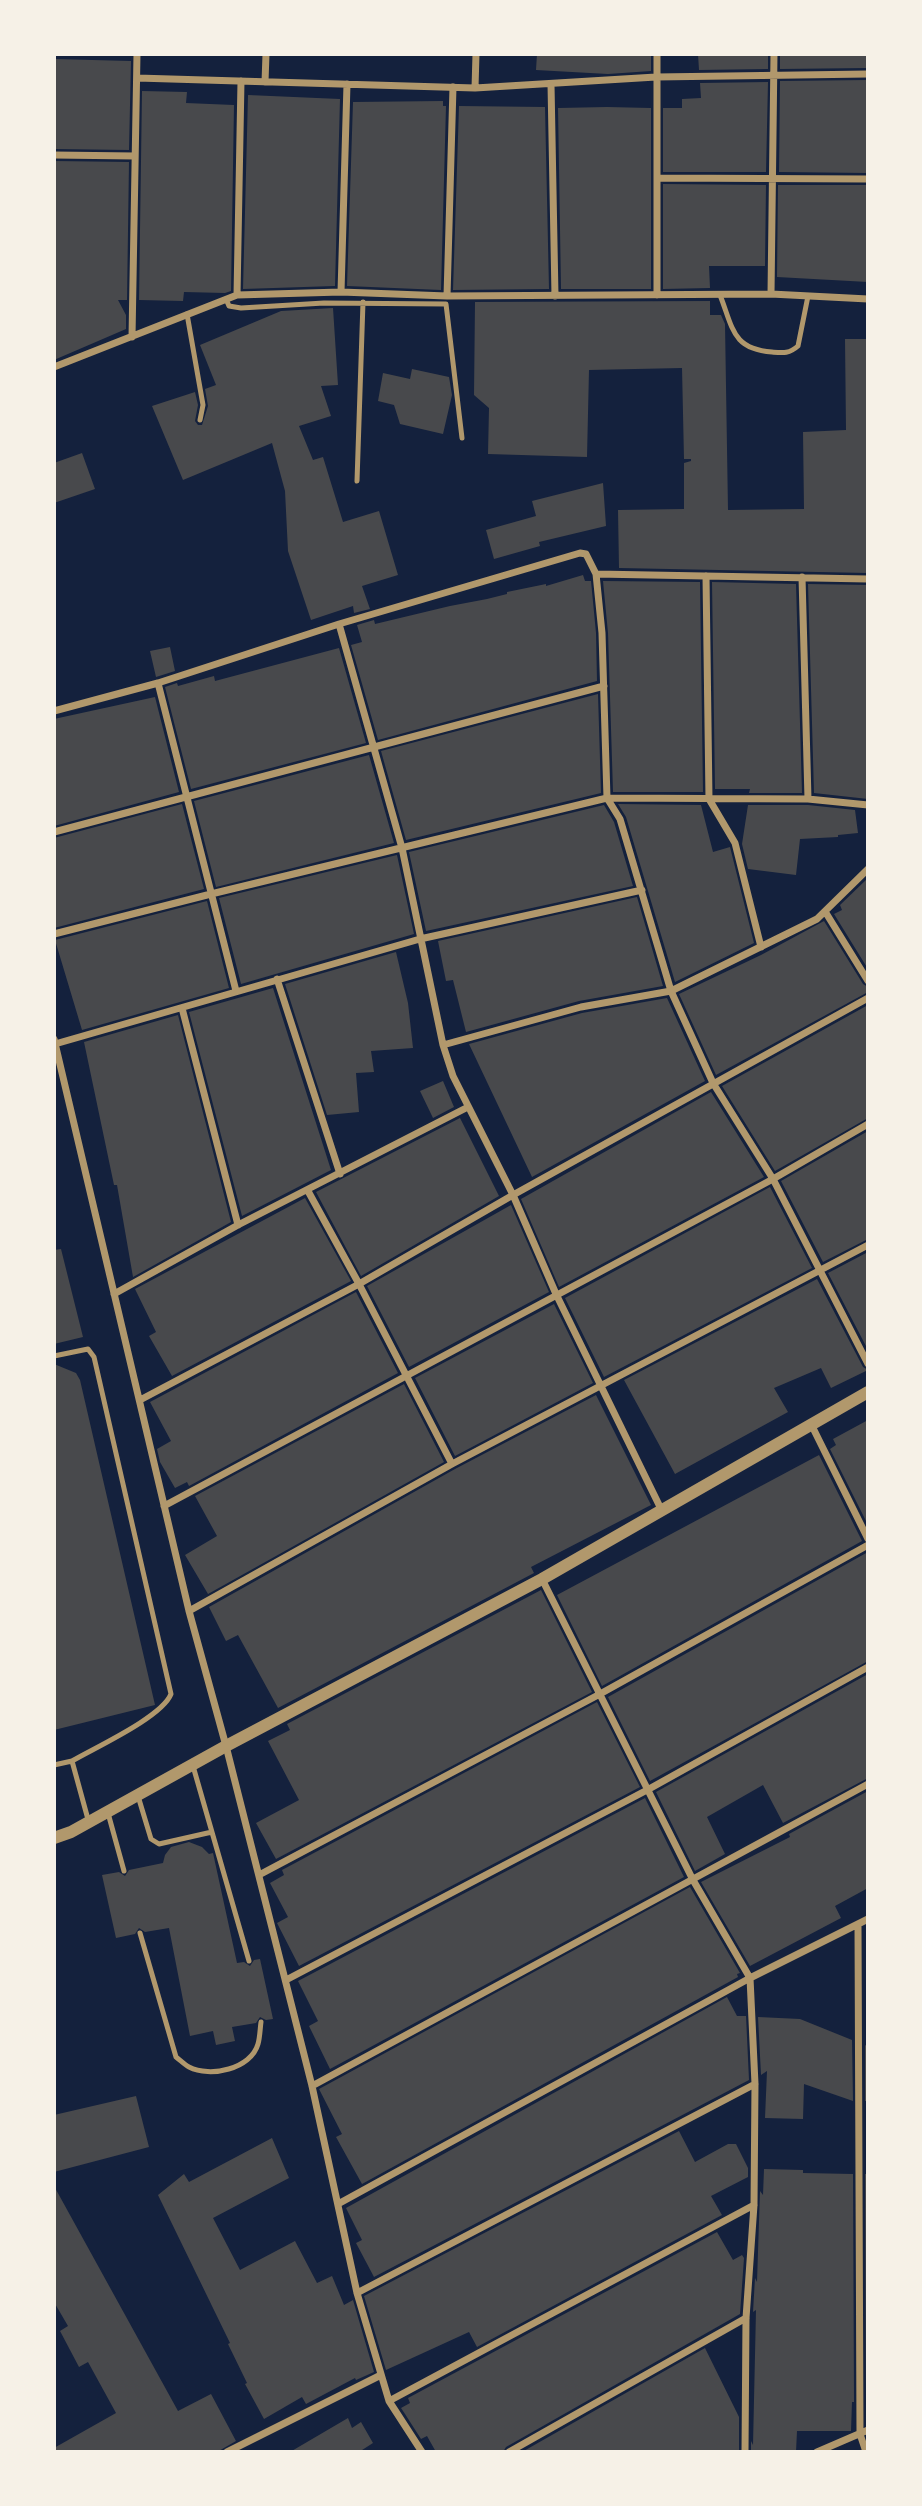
<!DOCTYPE html>
<html>
<head>
<meta charset="utf-8">
<style>
	body { margin:0 }
	#map { position:relative; width:922px; height:2506px; overflow:hidden; background:#14213d; font-family:"Archivo Narrow",sans-serif }
	canvas { display:block }
	.frame { position:absolute; inset:0; border:56px solid #f6f1e7; pointer-events:none }
</style>
</head>
<body>
<div id="map">
<canvas width="922" height="2506"></canvas>
<div class="frame"></div>
</div>
<script>
const ctx = document.querySelector('canvas').getContext('2d');
ctx.lineJoin = 'round';
function fillPath(path, color) { ctx.fillStyle = color; ctx.fill(path, 'evenodd'); }
function trace(path, color, width, dash) { ctx.strokeStyle = color; ctx.lineWidth = width; ctx.lineCap = dash ? 'butt' : 'round'; ctx.setLineDash(dash || []); ctx.stroke(path); }
fillPath(new Path2D(`
	M537,54h114v17l-43,3 -72,-4z
	M698,54h70v15l-69,1z
	M780,54h88v14l-88,1z
	M54,59l77,2 -2,89 -75,-1z
	M868,80v93l-89,-1 1,-91z
	M768,82l-2,90h-103v-64h19v-9l19,-1 -1,-15z
	M142,91l45,1 -1,11 48,2 -3,186 -6,2 -41,-1 -1,9 -44,-1z
	M248,95l92,4 -5,187 -92,3z
	M443,101v5h3l-5,184 -94,-4 6,-184z
	M459,106l86,1 4,182 -96,1z
	M607,107l44,1v181h-90l-3,-181z
	M54,161l75,1 -2,138h-9l8,15v14l-72,31z
	M663,184l103,1 -1,81h-56l1,22 -47,1z
	M778,185h90v97l-91,-5z
	M710,301v14h11l4,9 3,186 76,-1 -1,-77 43,-2 -1,-91h23v234l-249,-5 -1,-58 66,-1v-46l7,-2v-2h-7l-2,-91 -93,2 -2,87 -99,-3 1,-46 -15,-13 1,-93z
	M333,308l5,77 -17,1 10,30 -32,10 14,34 10,-3 20,65 36,-11 19,64 -36,11 8,23 -16,4 -1,-7 -42,14 -23,-69 -3,-60 -13,-48 -89,37 -31,-74 43,-14 3,13 -3,16 3,4h4l6,-19 -3,-17 11,-4 -16,-40 81,-34z
	M412,369l37,8 3,18 -9,39 -43,-10 -6,-19 -16,-4 5,-28 27,6z
	M82,453l13,36 -41,14v-40z
	M603,483l3,43 -67,16 1,4 -46,13 -8,-29 50,-14 -4,-15z
	M583,575l2,6h6l5,52 1,48 -219,59 -27,-95 11,-3 -5,-17 17,-5 1,4 75,-18 37,-7 20,-5v-2l39,-8v2z
	M603,581l97,1 3,210h-90l-5,-159z
	M712,582l84,2 6,209h-53l1,-4h-35z
	M808,584l60,1v214l-54,-6z
	M170,647l5,24 -19,6 -6,-26z
	M339,648l27,95 -175,46 -26,-102 12,-4 1,3 36,-10 1,5z
	M598,694l3,99 -195,47 -25,-89z
	M155,697l24,95 -125,34v-107z
	M369,755l25,88 -178,44 -22,-86z
	M182,804l22,85 -150,39v-90z
	M618,804l83,1 12,47 17,-5 24,96 -79,39 -49,-165z
	M604,805l10,17 19,64 -207,45 -17,-79z
	M748,805h60l47,5 3,23 -20,2v2l-38,2 -4,36 -48,-6 -6,-25z
	M397,855l17,79 -173,50 -22,-86z
	M868,878v91l-34,-55 8,-4 -2,-5z
	M637,897l26,89 -84,15 -113,31 -13,-52 -7,1 -8,-40z
	M207,901l22,87 -147,42 -27,-90z
	M824,921l39,63 5,3v5l-152,83 -37,-81 82,-39z
	M396,952l12,51 5,45 -42,3 3,21 -18,1 3,39 -32,3 -42,-131z
	M273,988l58,182 -89,46 -53,-204z
	M667,998l38,83 -173,96 -63,-133 113,-31z
	M868,1005v113l-93,53 -53,-85z
	M178,1015l53,207 -98,55 -16,-92h-3l-30,-143z
	M443,1081l11,26 -21,11 -13,-27z
	M711,1092l53,85 -205,110 -38,-88z
	M460,1118l39,78 -138,80 -45,-84z
	M868,1131v108l-45,23 -42,-81z
	M770,1187l42,81 -208,109 -39,-79z
	M305,1198l46,83 -179,95 -23,-40 7,-4 -21,-43z
	M511,1205l38,87 -140,75 -42,-81z
	M61,1249l22,88 -29,7v-94z
	M868,1252v98l-40,-77z
	M817,1279l46,88 5,3 -37,18 -10,-20 -47,20 14,24 -113,62 -51,-94z
	M356,1292l42,81 -209,113 -2,-4 -12,6 -15,-26 -3,-13 14,-8 -21,-39z
	M554,1304l39,79 -138,73 -40,-78z
	M54,1364l22,9 4,7 75,325 -101,25z
	M404,1384l40,78 -236,132 -23,-39 32,-19 -22,-40z
	M596,1395l55,110 -120,62 3,6 -256,135 -40,-73 -12,6 -17,-34 246,-138z
	M868,1420v105l-38,-76 6,-4 -3,-6z
	M819,1455l43,86 -260,145 -45,-91z
	M868,1552v109l-218,120 -42,-84z
	M541,1590l51,102 -316,167 -20,-36 43,-23 -31,-59 22,-11 -3,-6z
	M868,1674v104l-85,45 -20,-38 -56,32 18,37 -30,17 -39,-79z
	M597,1702l43,85 -341,179 -22,-43 11,-6 -18,-34 14,-8 -2,-5z
	M868,1791v97l-33,18 6,12 -91,48 -49,-84 89,-45 -1,-3z
	M645,1798l39,79 -354,192 -21,-43 9,-5 -20,-40z
	M189,1842l13,5 7,7 4,-1 24,110 7,-1 6,4 4,-6 6,-1 13,60 -7,1 -6,-3 -4,6 -24,4 3,14 -19,4 -3,-14 -23,5 -21,-108 -24,4 -6,-4 -4,6 -19,4 -14,-63 17,-3 6,4 4,-6 34,-7 2,-8 6,-8z
	M690,1887l50,86 -3,1 1,3 -376,207 -26,-47 6,-3 -23,-45z
	M727,1997l10,19h9l3,64 -375,197 -18,-34 6,-3 -16,-32z
	M758,2017l42,2 52,21 1,61 -49,-17 -1,35 -38,-1 2,-47 -6,4z
	M865,2045l3,2v54h-3z
	M136,2096l13,51 -95,25v-57z
	M679,2131l16,31 33,-18h8l12,24v9l-37,19 11,19 -245,132 -8,-15 -83,38 -22,-74z
	M272,2138l17,40 -76,40 27,52 55,-29 22,42 15,-7 12,29 9,-5 21,72 -18,8 -1,-2 -49,26 -4,-7 -38,22 -19,-35 2,-1 -19,-39 2,-1 -72,-148 26,-21 5,8z
	M764,2169l39,1v3l50,1 1,228h-2l-1,29h-54l-1,21h-45v-11l2,4 3,-135 -3,2 2,-34 2,4 3,-91 3,4z
	M865,2174h3v229h-2z
	M54,2186l124,225 33,-17 25,47 -19,11h-163v-4l62,-35 -28,-51 -9,5 -19,-36 8,-5 -14,-24z
	M717,2232l16,28 9,-5 2,3 -4,56 -234,133 -3,5h-67l-9,-16 -6,3 -16,-25 -4,-6 9,-5 -2,-5z
	M705,2348l34,69v35h-217z
	M348,2418l4,10 9,-6 12,21 -14,9h-69z`), '#48494c');
trace(new Path2D(`
	M720,295c13,33 12,54 52,57 11,1 17,2 26,-6l10,-50
	M226,299l3,7 12,2 83,-5 122,1 16,134
	M187,314l16,91 -3,15
	M357,481l6,-179
	M54,1356l34,-7 6,8 77,337c-9,23 -75,53 -99,67l17,62
	M54,1765l18,-4
	M193,1766l56,195
	M138,1796l13,43 8,5 53,-12
	M108,1813l16,58
	M140,1933l36,124c4,3 9,8 13,10 21,11 62,2 69,-23 2,-7 2,-15 3,-22`), '#b1986c', 5);
trace(new Path2D(`
	M657,54v241
	M137,78l338,10 181,-11 212,-3
	M265,82l1,-28
	M551,84l4,212
	M475,88l1,-34
	M54,155l81,1
	M657,178l211,1
	M341,292l6,-208
	M771,294l3,-240
	M237,295l4,-214
	M447,296l6,-209
	M132,337l5,-283
	M54,367l183,-72 104,-3 106,4 324,-2 97,5
	M596,574l272,5
	M706,576l3,223 26,44 26,104
	M802,577l6,222
	M339,624l63,224 41,197 10,31 60,119 43,99 106,217
	M158,683l78,308
	M54,711l104,-28 181,-59 241,-71 6,1 10,20 6,59 5,165 13,21 51,172 42,92 60,96 95,185
	M54,832l550,-146
	M826,913l42,68
	M54,934l157,-40 396,-96 201,1 60,6
	M277,979l63,195
	M182,1008l56,217
	M54,1039l135,572 37,135 86,340 45,207 32,108 33,51
	M55,1044l365,-105 222,-49
	M443,1045l138,-38 90,-16 146,-72 51,-50
	M308,1191l51,93 93,180
	M114,1294l124,-69 230,-118
	M140,1400l219,-116 154,-89 355,-197
	M811,1424l57,115
	M164,1506l609,-327 95,-55
	M542,1579l151,301 57,98 5,106 -1,121 -8,113 -1,134
	M189,1611l263,-147 416,-219
	M259,1875l341,-181 268,-149
	M858,1925l2,509 6,18
	M286,1980l363,-191 219,-122
	M312,2086l556,-302
	M338,2204l412,-226 118,-59
	M357,2293l398,-209
	M389,2401l365,-196
	M227,2452l154,-77
	M509,2452l237,-134
	M817,2452l51,-22`), '#b1986c', 7);
trace(new Path2D(`
	M54,1838l17,-6 155,-86 316,-167 326,-187`), '#b1986c', 12);
</script>
</body>
</html>
